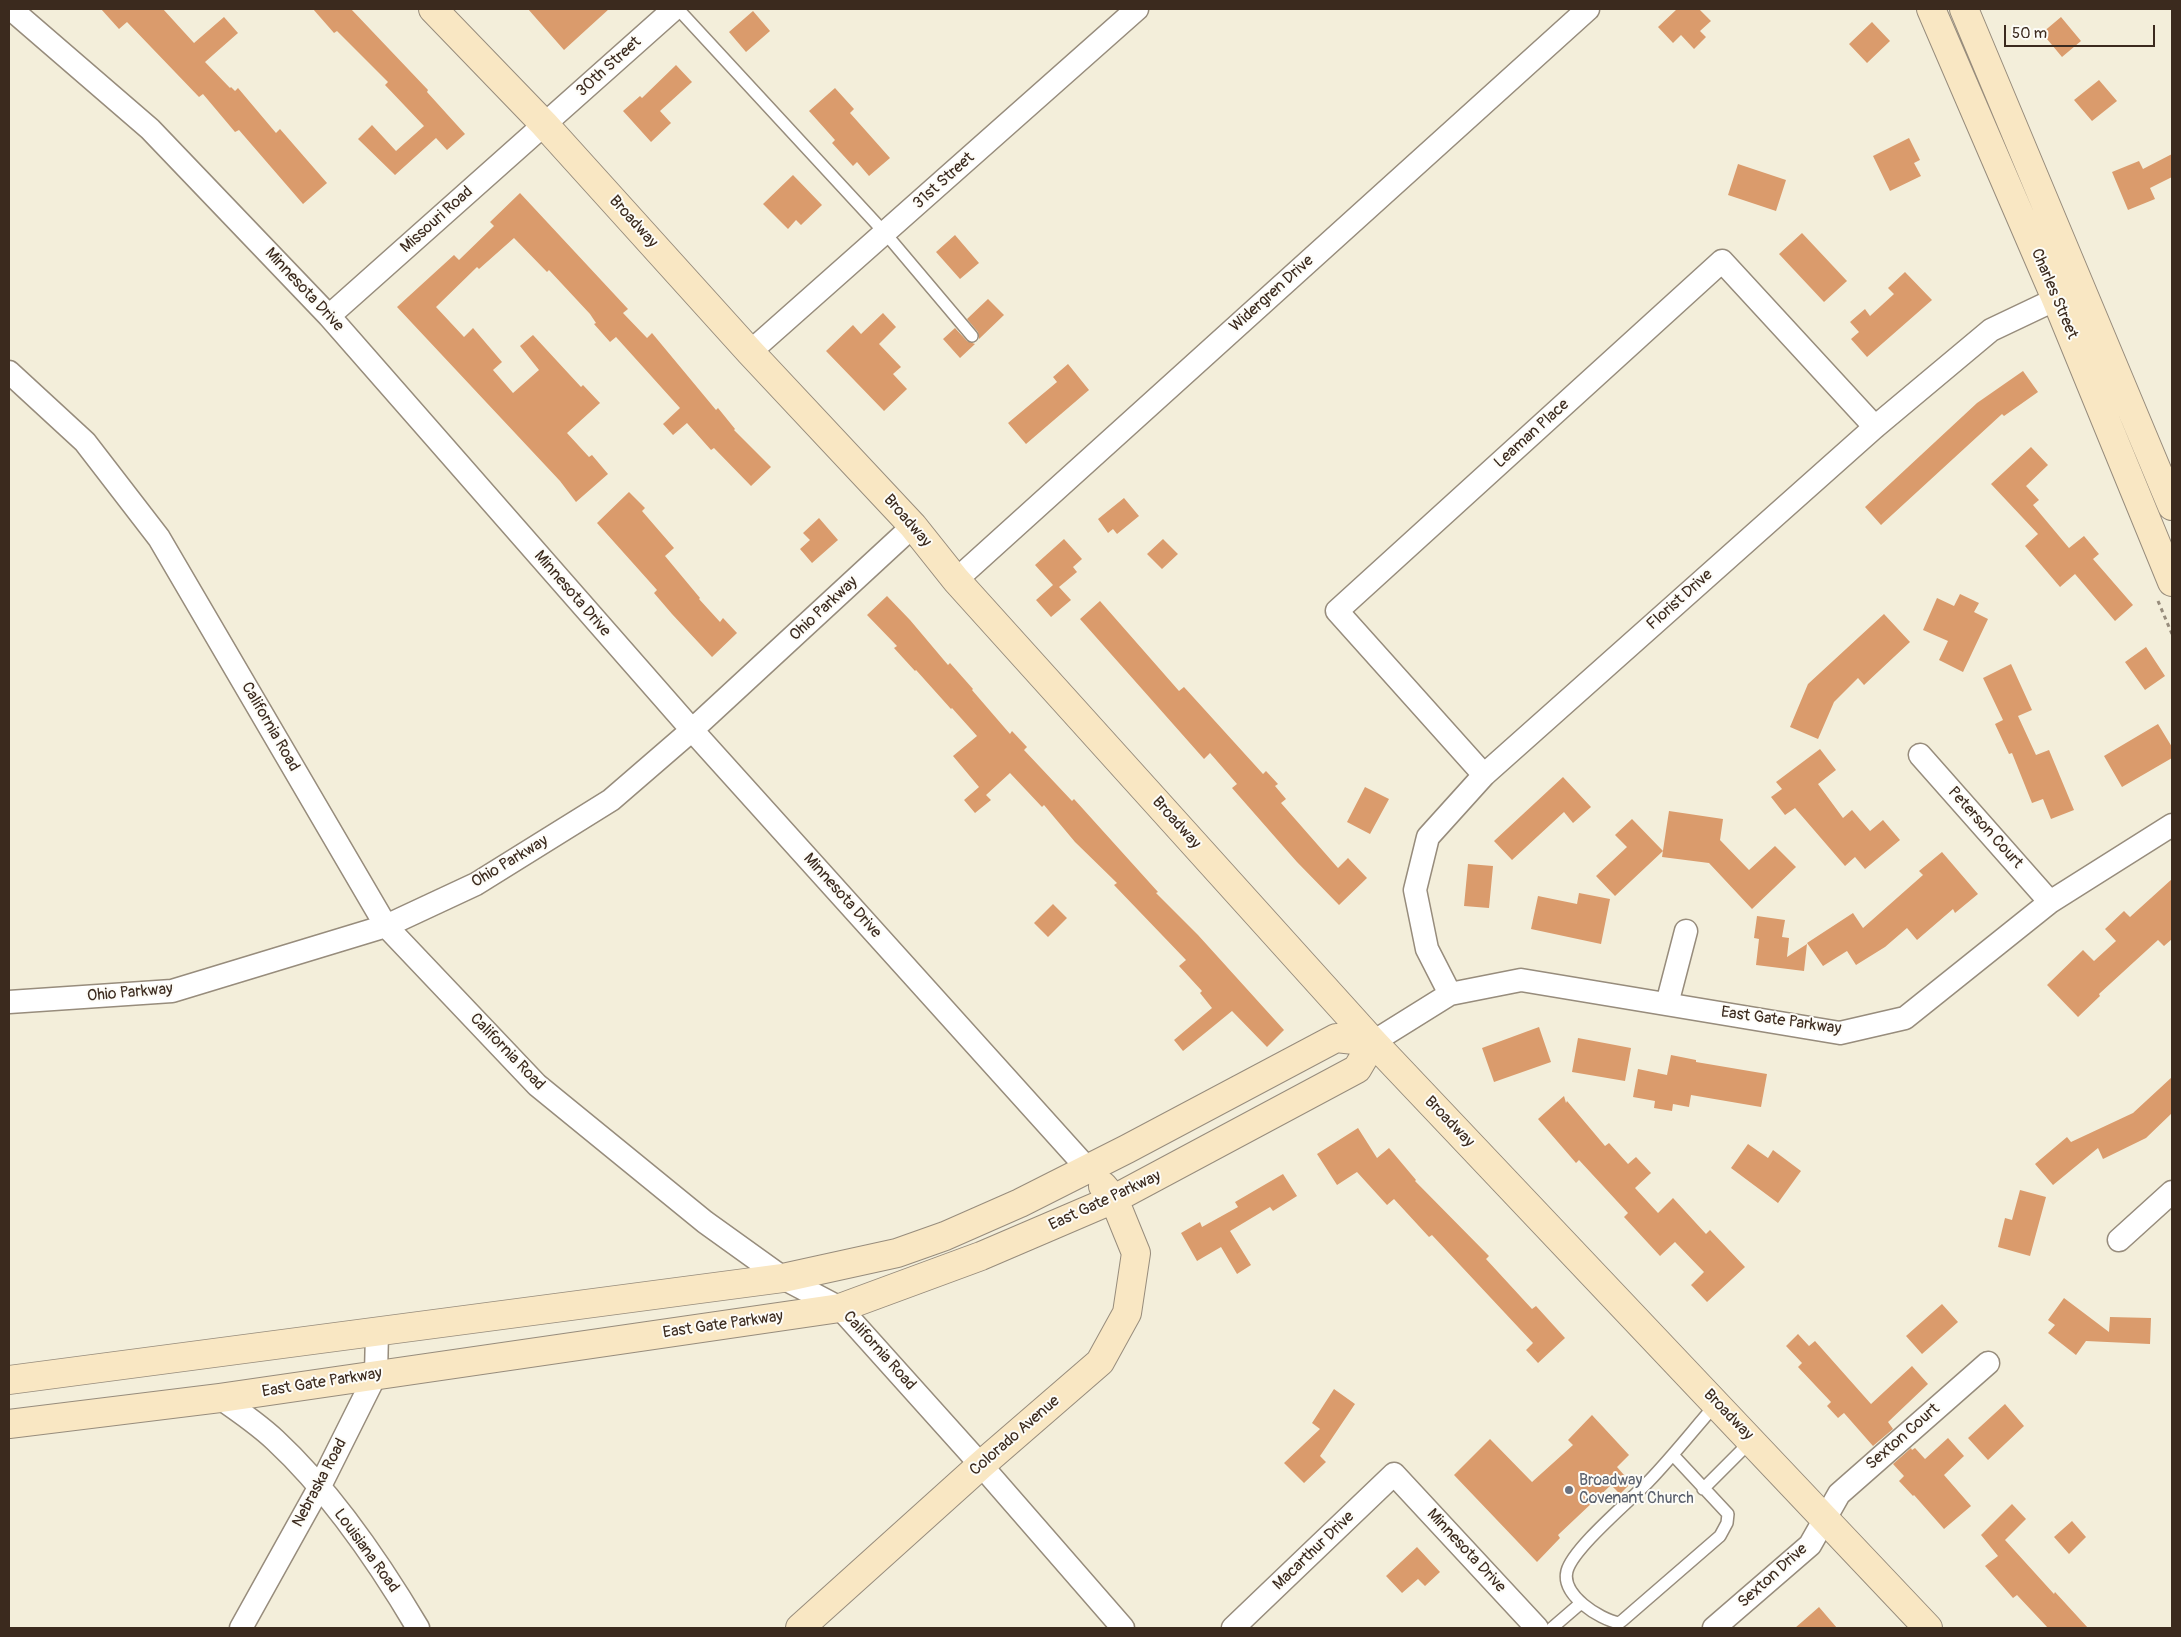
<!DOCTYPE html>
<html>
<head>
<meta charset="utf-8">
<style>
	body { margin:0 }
	#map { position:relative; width:2181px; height:1637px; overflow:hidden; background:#f3eeda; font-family:Pangolin,sans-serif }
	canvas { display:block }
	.frame { position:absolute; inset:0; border:10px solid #3b2a1e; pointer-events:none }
	.scale { position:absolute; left:2004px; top:25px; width:151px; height:22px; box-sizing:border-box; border:2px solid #3b2a1e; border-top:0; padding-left:6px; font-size:15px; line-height:18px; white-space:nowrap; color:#3b2a1e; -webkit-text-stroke:4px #fdfcf7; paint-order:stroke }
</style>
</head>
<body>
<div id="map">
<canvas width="2181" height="1637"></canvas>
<div class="frame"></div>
<div class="scale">50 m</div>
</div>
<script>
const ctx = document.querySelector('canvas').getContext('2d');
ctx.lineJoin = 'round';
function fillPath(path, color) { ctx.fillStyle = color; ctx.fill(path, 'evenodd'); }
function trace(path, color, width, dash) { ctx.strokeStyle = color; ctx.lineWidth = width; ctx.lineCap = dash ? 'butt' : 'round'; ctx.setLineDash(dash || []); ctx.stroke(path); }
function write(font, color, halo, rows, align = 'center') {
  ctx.font = font + ' Pangolin,sans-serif'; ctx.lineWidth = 4; ctx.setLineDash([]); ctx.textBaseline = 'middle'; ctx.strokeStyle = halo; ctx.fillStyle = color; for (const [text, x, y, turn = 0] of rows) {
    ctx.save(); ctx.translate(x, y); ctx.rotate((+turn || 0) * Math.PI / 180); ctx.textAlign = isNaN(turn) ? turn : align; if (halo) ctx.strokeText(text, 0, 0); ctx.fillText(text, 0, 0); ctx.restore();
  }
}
fillPath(new Path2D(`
	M101,9h62l31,34 30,-26 14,16 -33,29 25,26 1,-1 4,4 3,-3 38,45 4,-4 47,54 -24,21 -64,-74 -4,2 -32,-38 -4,3 -72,-75 -8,7z
	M313,9h38l77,81 -1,2 38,42 -18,16 -11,-12 -41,37 -37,-36 14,-14 24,26 28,-25 -39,-41 3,-3 -51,-51 -3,2z
	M528,9h81l-45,41z
	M1677,9h22l12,12 -11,10 6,6 -12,12 -13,-14 -8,8 -15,-16z
	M753,11l17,20 -24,21 -17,-20z
	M2061,17l20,24 -19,16 -20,-24z
	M1872,22l18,19 -23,22 -18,-19z
	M676,65l16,17 -32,29 11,12 -20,19 -28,-31 17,-15 2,2z
	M2099,80l18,21 -25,20 -18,-21z
	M835,88l19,21 -4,4 40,45 -21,18 -12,-14 -4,4 -21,-23 3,-3 -26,-29z
	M1909,138l11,22 -6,3 7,13 -31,15 -17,-35z
	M2172,154v23l-22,11 5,11 -27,11 -16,-38 27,-11 4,8z
	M1738,164l48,16 -10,31 -48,-16z
	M793,175l29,30 -21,20 -5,-5 -8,9 -25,-25z
	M520,193l108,116 -5,4 24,25 5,-5 64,77 2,-2 17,21 -1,1 37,37 -20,19 -37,-38 -3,2 -24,-27 -14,12 -10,-11 17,-16 -64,-71 -6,5 -16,-18 2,-1 -6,-9 -41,-44 -2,2 -33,-34 -35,31 -2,-2 -41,40 28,30 9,-9 29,34 -9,8 20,23 26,-23 -19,-24 13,-11 48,52 2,-2 17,18 -33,30 22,24 3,-2 16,19 -32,28 -16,-21 -163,-174 57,-52 5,5 35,-34 -4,-4z
	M1802,233l45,48 -23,21 -45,-48z
	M955,235l24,28 -19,16 -24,-27z
	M1905,272l27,28 -65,57 -16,-18 8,-7 -9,-10 15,-13 5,7 24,-22 -6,-6z
	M988,299l16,16 -25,24 -1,-7 -11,-13z
	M883,313l13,14 -17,17 22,23 -8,7 14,15 -23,22 -58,-60 27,-26 8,9z
	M955,328l12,13 8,3 -15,14 -17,-19z
	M1068,364l21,26 -63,54 -18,-21 49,-41 -4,-5z
	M2023,371l15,21 -34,24 -2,-2 -121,111 -16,-18 112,-104z
	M2031,447l17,18 -22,21 13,14 -6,5 36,43 15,-12 15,18 -6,5 40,46 -18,16 -40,-47 -15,13 -35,-41 13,-12 -47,-50z
	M629,492l16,16 -3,3 32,37 -9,8 35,42 -1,1 21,23 3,-4 14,15 -25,24 -40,-43 -18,-21 3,-3 -60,-67z
	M1124,498l15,18 -22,18 -4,-5 -5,4 -10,-14z
	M819,518l19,22 -26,23 -12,-14 10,-9 -7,-7z
	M1064,539l18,20 -9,8 4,5 -18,15 12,13 -20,17 -15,-17 17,-15 -18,-20z
	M1163,539l15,15 -16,15 -15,-15z
	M1960,594l19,9 -5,9 14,7 -25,53 -24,-12 9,-19 -25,-11 14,-32 17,8z
	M887,596l23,24 38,45 2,-2 23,26 -1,1 38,44 2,-3 15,16 -3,3 48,51 2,-2 84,93 -2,1 42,42 86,95 -17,17 -35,-36 -49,40 -9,-11 38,-32 -12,-15 2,-2 -23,-25 7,-6 -72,-75 3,-2 -42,-41 -31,-37 -2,2 -32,-34 -24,22 5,5 -16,13 -11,-13 15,-13 -26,-31 24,-20 -25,-28 -1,1 -35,-39 -1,1 -21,-23 3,-2 -30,-31z
	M1100,601l79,90 5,-4 79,87 3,-3 12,13 -3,2 11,13 -5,4 57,65 10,-10 19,20 -28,27 -42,-43 -65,-74 5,-4 -27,-31 -6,6 -124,-140z
	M1884,614l26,28 -46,43 -6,-7 -24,24 -16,37 -28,-12 18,-43z
	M2146,647l19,29 -20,14 -20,-28z
	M2011,664l21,46 -14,6 18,39 13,-5 25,60 -23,9 -8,-20 -11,4 -20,-50 -3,1 -14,-30 8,-4 -20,-42z
	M2158,724l14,23v11l-50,29 -18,-31z
	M1820,749l16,21 -18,14 25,34 9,-8 18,21 13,-11 17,20 -35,29 -10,-12 -10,9 -50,-58 -10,7 -14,-18 11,-8 -6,-7z
	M1563,777l28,30 -18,16 -9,-11 -52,48 -18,-19z
	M1365,787l24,12 -19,35 -23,-12z
	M1669,811l54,8 -3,21 29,30 26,-24 21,21 -44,42 -43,-46 -47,-6z
	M1632,819l31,32 -48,45 -19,-20 31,-29 -12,-12z
	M1942,852l36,42 -23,19 -2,-4 -36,31 -10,-12 -22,19 -29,18 -9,-14 -24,15 -16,-23 46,-30 10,15 60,-53 -4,-4z
	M1468,864l25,2 -4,42 -25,-2z
	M2172,879v60l-8,7 -6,-6 -59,54 1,2 -22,21 -31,-32 36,-35 11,11 22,-20 -11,-12 19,-18 6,6z
	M1579,893l31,6 -9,45 -70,-15 7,-33 39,8z
	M1053,904l14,14 -19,19 -14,-14z
	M1757,916l28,4 -3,17 7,1 -2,19 20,-13 -3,27 -48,-6 3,-26 -5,-1z
	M1539,1027l12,35 -57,20 -12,-34z
	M1578,1038l53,10 -6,33 -53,-9z
	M1671,1055l25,5v2l71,12 -6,33 -70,-12 -2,12 -16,-3 -1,7 -18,-3 1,-7 -22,-4 5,-28 29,6z
	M2172,1077v36l-26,25 -43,21 -5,-11 -45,37 -18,-21 32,-27 4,5 62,-29z
	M1564,1096l2,7 1,-2 38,45 4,-3 19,21 8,-7 15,16 -16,15 23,25 15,-15 33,36 4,-4 35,37 -38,35 -16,-17 13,-13 -29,-30 -15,14 -36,-39 4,-4 -49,-53 -3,3 -38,-44z
	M1358,1128l19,30 12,-10 27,32 -1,1 74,75 -3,3 46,50 4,-3 29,32 -27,25 -12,-13 7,-7 -101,-108 -3,2 -35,-38 -7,6 -30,-33 -20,13 -20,-31z
	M1748,1144l20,14 5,-8 28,21 -23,32 -47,-35z
	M1283,1174l14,22 -24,15 -3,-4 -40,24 21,34 -14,9 -16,-27 -24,14 -16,-28 19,-11 2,5 36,-20 -3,-5z
	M2020,1190l26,7 -16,59 -32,-9 7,-29 7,2z
	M2064,1298l45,34 1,-15 41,1 -1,26 -64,-3 -10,14 -28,-22 7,-8 -7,-5z
	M1942,1304l16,18 -36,32 -16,-18z
	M1798,1334l11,12 6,-5 56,63 41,-38 16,18 -40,38 5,7 -20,17 -29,-33 -6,5 -11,-12 4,-4 -33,-35 4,-4 -16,-17z
	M1334,1389l21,15 -35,52 6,6 -22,21 -20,-20 36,-34 -8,-6z
	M2005,1404l19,22 -36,34 -20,-22z
	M1592,1415l37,40 -12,12 14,16 -11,11 -9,-9 -53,50 2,3 -23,24 -83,-87 36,-36 42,43 41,-37 -5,-5z
	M1948,1438l16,18 -20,19 27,31 -27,23 -30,-34 -1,1 -14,-15 5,-5 -11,-12 18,-16 1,2 3,-2 10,11z
	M2012,1504l14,15 -21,21 49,54 1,-2 33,36h-40l-31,-33 -4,3 -28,-32 13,-10 -17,-21z
	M2072,1521l14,16 -17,17 -15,-17z
	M1417,1547l23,25 -15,14 -7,-7 -16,14 -16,-17z
	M1819,1607l18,21h-42z`), '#da9b6c');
const lane = new Path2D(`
	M678,9l207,224 87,103
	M1673,1455l55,59 -1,9 -7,13 -97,84 -4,3c-20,-4 -58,-28 -52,-52 6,-23 64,-71 82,-90 24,-25 45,-52 68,-78
	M1703,1489l48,-48
	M1552,1628l29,-25`);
const street = new Path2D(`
	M11,9l139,120 179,187 363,414 395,438
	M329,316l345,-307
	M750,352l387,-343
	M9,372l76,70 74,96 227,388 151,159 168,137 78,56 57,30 141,157 142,163
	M956,580l632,-571
	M1920,755l130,147
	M1484,775l-147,-164 385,-350 153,166
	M1450,994l-23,-45 -12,-59 13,-53 56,-62 391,-348 116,-97 80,-38
	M9,1002l163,-11 214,-65 90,-42 135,-84 81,-70 221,-204
	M1667,1004l19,-73
	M1373,1042l77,-48 71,-14 319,53 65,-15 145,-116 122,-77
	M2119,1240l53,-48
	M220,1398c19,13 38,26 55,42 55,51 105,124 143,188
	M241,1628l79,-142 56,-112 1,-42
	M1233,1628l161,-154 143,154
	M1714,1628l96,-83 29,-51 149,-131`);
const secondary = new Path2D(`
	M433,9l111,115 206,228 163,174 43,54 417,462 555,586
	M1931,9l125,290 116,283
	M1964,9l208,497
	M9,1380l774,-102 114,-25 48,-17 75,-33 107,-54 209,-111 37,4
	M9,1424l211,-26 620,-90 141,-52 133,-57 243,-130 16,-27
	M800,1628l181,-163 119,-103 27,-49 9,-60 -22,-54 -11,-13`);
trace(lane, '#978c7c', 14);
trace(street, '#978c7c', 25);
trace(secondary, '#978c7c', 30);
trace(new Path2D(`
	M2158,601l14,33`), '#978c7c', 3, [4, 4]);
trace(lane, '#fff', 11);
trace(street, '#fff', 22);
trace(secondary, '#f9e7c3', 28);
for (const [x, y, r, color] of [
	[1569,1490,5,"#6b7280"]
]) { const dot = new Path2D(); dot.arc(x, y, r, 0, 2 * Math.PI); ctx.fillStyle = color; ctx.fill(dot); trace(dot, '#fdfcf7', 2); }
write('16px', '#3b2a1e', '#fdfcf7', [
	["30th Street",609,67,-42],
	["31st Street",944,181,-42],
	["Missouri Road",437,220,-42],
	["Broadway",633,222,48],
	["Minnesota Drive",304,290,47],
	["Widergren Drive",1272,294,-42],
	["Charles Street",2054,294,67],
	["Leaman Place",1532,434,-42],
	["Broadway",907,521,49],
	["Minnesota Drive",572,594,49],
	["Florist Drive",1680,600,-42],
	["Ohio Parkway",824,609,-43],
	["California Road",270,727,60],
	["Broadway",1176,823,48],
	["Peterson Court",1985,828,48],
	["Ohio Parkway",510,862,-31],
	["Minnesota Drive",842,896,48],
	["Ohio Parkway",130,993,-5],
	["East Gate Parkway",1781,1021,8],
	["California Road",507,1052,46],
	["Broadway",1449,1122,46],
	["East Gate Parkway",1105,1201,-25],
	["East Gate Parkway",723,1325,-8],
	["California Road",879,1351,48],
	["East Gate Parkway",322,1383,-9],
	["Broadway",1728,1415,46],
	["Colorado Avenue",1015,1436,-41],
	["Sexton Court",1903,1437,-41],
	["Nebraska Road",320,1483,-62],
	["Louisiana Road",366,1551,54],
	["Macarthur Drive",1314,1551,-44],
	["Minnesota Drive",1466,1551,47],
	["Sexton Drive",1773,1576,-42]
]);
write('16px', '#5b616d', '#fdfcf7', [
	["Broadway",1579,1481],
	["Covenant Church",1579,1499]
], 'left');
</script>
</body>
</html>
